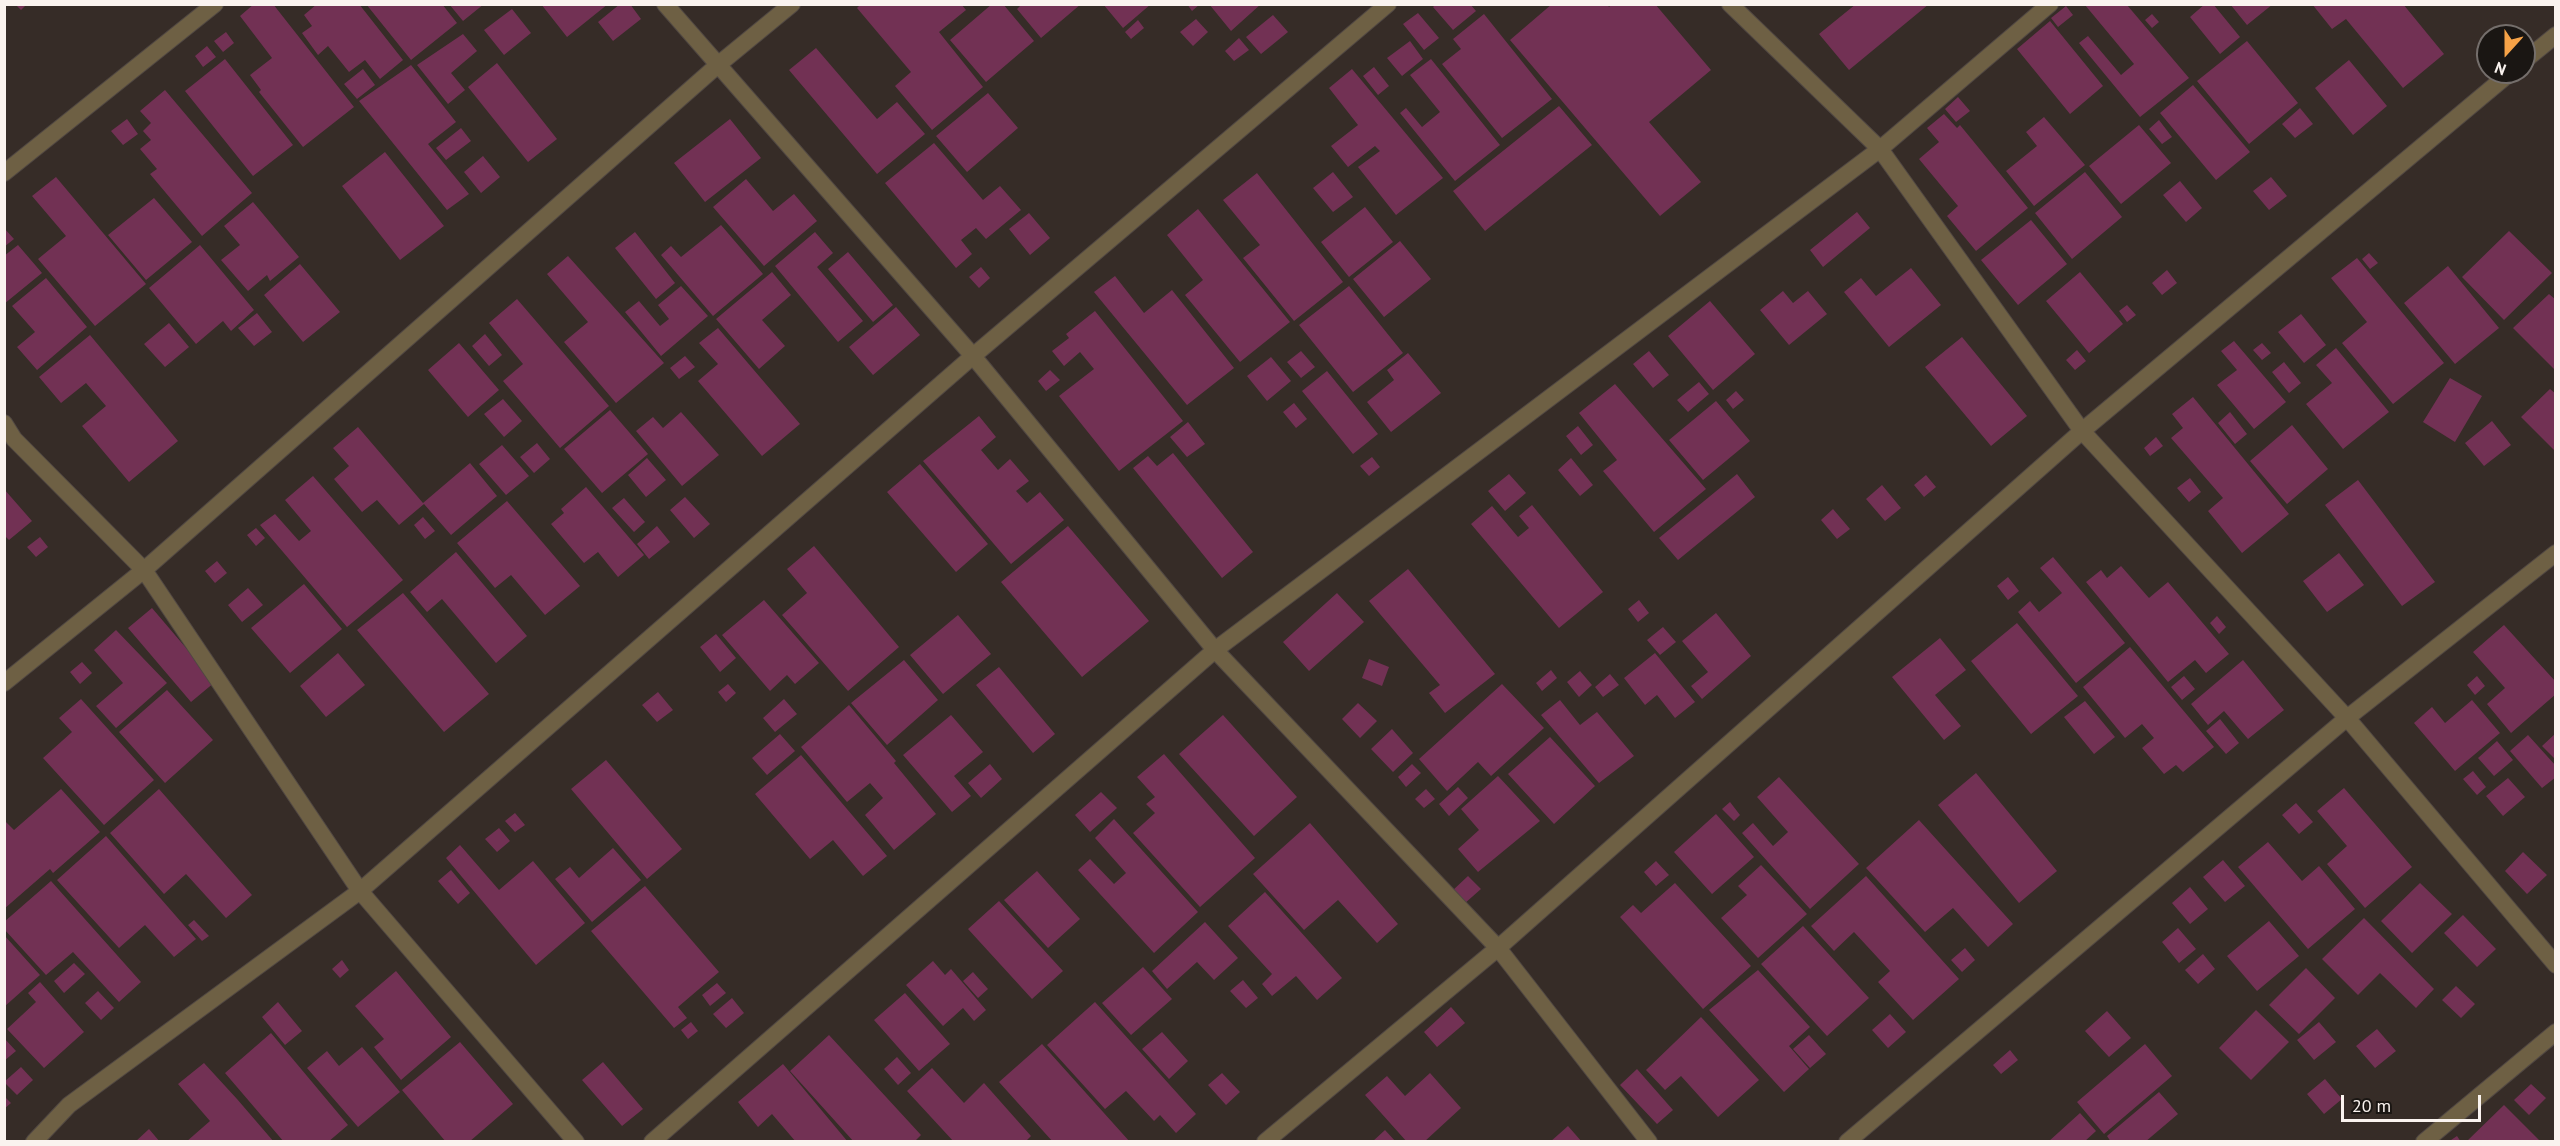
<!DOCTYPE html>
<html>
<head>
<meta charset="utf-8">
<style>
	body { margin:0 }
	#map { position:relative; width:2560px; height:1146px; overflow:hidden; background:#362c27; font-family:"PT Sans",sans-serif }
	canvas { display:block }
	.frame { position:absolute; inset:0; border:6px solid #faf3ef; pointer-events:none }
	.north { position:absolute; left:2476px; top:24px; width:60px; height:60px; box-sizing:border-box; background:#1a1613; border:2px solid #746e6b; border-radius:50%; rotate:201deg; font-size:16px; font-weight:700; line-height:24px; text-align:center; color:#faf3ef }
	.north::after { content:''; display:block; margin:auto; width:21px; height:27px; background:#f6a247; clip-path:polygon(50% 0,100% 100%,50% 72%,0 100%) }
	.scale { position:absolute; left:2341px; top:1095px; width:140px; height:27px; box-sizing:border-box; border:3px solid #faf3ef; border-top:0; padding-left:8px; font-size:18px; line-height:21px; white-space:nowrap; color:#faf3ef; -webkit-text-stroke:4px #1a1613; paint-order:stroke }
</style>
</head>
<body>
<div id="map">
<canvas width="2560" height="1146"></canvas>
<div class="frame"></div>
<div class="north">N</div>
<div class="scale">20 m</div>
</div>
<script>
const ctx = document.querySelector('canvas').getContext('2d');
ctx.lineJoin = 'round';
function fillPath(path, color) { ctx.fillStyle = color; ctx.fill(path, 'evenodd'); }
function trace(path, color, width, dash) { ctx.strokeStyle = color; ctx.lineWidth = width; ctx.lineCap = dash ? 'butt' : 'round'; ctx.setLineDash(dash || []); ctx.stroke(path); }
fillPath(new Path2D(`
	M15,4h12l-6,6z
	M254,4h19l81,103 -51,40 -44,-55 2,-2 -11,-15 22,-17 -32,-42z
	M317,4h42l44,56 -23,19 -15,-19 -16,12 -21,-26 -10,9 -16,-22 10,-7 -8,-11z
	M366,4h76l15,19 -46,37z
	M449,4h35l-21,17z
	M541,4h67l-41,33z
	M620,4h10l11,15 -28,22 -15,-19z
	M861,4h100l5,6 -27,22 44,55 -51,43 -37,-44 16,-14 -54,-64z
	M992,4h11l31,37 -48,41 -36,-42z
	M1022,4h59l-40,34 -24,-29z
	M1103,4h48l-28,24z
	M1187,4h13l-8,7z
	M1209,4h52l-30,27z
	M1436,4h34l6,7 -23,19 -20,-23z
	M1552,4h55l2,3 3,-3h43l56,66 -62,52 52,60 -41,34 -150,-176z
	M1856,4h73l-80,66 -30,-36z
	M2205,4h8l27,33 -20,17 -30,-37z
	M2230,4h43l-26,21z
	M2312,4h91l41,50 -41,34 -57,-69 -14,10z
	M2085,5h42l62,73 -49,39 -61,-74 9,-7 33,39 13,-11z
	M2066,6l7,9 -15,12 -7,-9z
	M512,9l19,24 -27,22 -20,-25z
	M1418,13l21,25 -15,12 -21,-26z
	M1484,14l68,85 -50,39 -60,-74 19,-15 -8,-10z
	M2152,14l7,8 -7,6 -7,-8z
	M1273,15l15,17 -27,22 -15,-17z
	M1196,19l12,13 -15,14 -13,-14z
	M1138,20l6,8 -13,11 -6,-7z
	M2050,21l53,65 -33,28 -53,-65z
	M226,32l8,11 -11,9 -9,-11z
	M463,34l14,17 -26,22 14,17 -17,14 -31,-39z
	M1239,38l10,12 -15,11 -9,-10z
	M1410,41l13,18 -21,17 -15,-18z
	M2247,41l51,62 -49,41 -52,-63z
	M207,46l9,11 -13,10 -8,-11z
	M816,48l61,71 20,-17 28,32 -48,40 -88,-104z
	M225,59l68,86 -40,31 -68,-85z
	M1431,59l69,86 -45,36 -55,-68 6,-5 16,19 18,-15 -30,-37z
	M2349,60l38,46 -34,29 -38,-47z
	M497,63l60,76 -29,23 -60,-75z
	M411,65l45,57 -28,22 41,50 -22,16 -88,-109z
	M1374,67l15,19 -11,9 -15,-19z
	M363,69l12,16 -18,14 -13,-15z
	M1352,69l91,109 -47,37 -38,-48 22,-16 -5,-5 -27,21 -17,-21 27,-21 -29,-37z
	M2193,85l57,67 -34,28 -56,-67z
	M165,90l87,103 -50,43 -52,-62 7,-5 -17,-20 11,-9 -8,-9 8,-8 -11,-12z
	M988,93l30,35 -51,44 -31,-36z
	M1958,97l12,14 -14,11 -11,-13z
	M1559,106l33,39 -107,86 -32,-40z
	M2300,108l13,16 -18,14 -13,-14z
	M1944,114l13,14 3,-3 68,83 -52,43 -29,-35 11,-10 -39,-47 20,-17 -12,-14z
	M2044,117l41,48 -51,41 -28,-35 31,-25 -11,-14z
	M127,119l11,15 -15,11 -12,-14z
	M730,119l31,39 -56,44 -31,-39z
	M2159,120l13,17 -10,7 -13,-15z
	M2139,125l32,38 -50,41 -32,-38z
	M461,128l10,13 -25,19 -10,-12z
	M934,143l49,57 17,-14 21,24 -35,29 -10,-11 -15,12 11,14 -16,14 -71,-85z
	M385,152l59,74 -44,34 -58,-74z
	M483,156l17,21 -19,16 -17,-21z
	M1333,172l20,25 -20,15 -20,-24z
	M2085,172l37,45 -50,42 -37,-46z
	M1257,173l86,109 -49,39 -51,-63 17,-13 -37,-45z
	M56,177l90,107 -51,42 -57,-67 28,-23 -34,-40z
	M2271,177l16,19 -18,14 -16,-19z
	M746,179l27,32 21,-17 23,27 -53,45 -51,-59z
	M2180,181l22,27 -16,14 -23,-27z
	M154,198l38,44 -46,38 -38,-45z
	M253,202l46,55 -29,24 -3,-6 -19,16 -27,-31 19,-15 -16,-19z
	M1365,207l28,35 -44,35 -28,-35z
	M1198,209l92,113 -50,40 -55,-67 18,-15 -36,-45z
	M1857,212l13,16 -47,39 -13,-17z
	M1029,213l21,25 -20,17 -21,-26z
	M2031,220l36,44 -49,41 -37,-45z
	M721,225l42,49 -50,42 -52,-61 10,-9 10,11z
	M4,228l10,11 -10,8z
	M2509,231l43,42 -48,47 -42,-43z
	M635,232l40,51 -19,16 -41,-51z
	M815,232l18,21 -16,14 46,54 -25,21 -63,-76z
	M1400,241l31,38 -47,38 -31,-38z
	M18,245l24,28 -38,31v-48z
	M200,245l54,65 -23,21 -8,-10 -27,23 -47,-56z
	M848,252l45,53 -20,17 -45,-53z
	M2369,253l9,10 -8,6 -8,-10z
	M568,256l96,107 -48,40 -52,-61 24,-20 -41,-48z
	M2357,258l87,105 -51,41 -51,-61 25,-21 -36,-44z
	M300,264l40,48 -37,30 -39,-47z
	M2448,266l51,62 -44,36 -51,-61z
	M981,267l9,11 -11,10 -10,-11z
	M1911,268l30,37 -52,42 -45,-55 17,-14 15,18z
	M2167,270l10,13 -15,12 -10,-12z
	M772,272l19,23 -29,25 23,26 -26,23 -43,-50z
	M2080,272l43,52 -34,29 -43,-52z
	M1115,276l29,37 28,-23 62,78 -47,37 -93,-113z
	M46,278l41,49 -50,43 -20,-23 18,-15 -23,-26z
	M681,286l27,30 -47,40 -36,-44 14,-11 21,25 9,-7 -11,-14z
	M1349,286l54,67 -50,39 -54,-67z
	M1783,291l10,12 15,-12 19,23 -38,31 -29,-35z
	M2549,294l7,6v71l-43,-43z
	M517,299l92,107 -49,42 -57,-67 20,-17 -34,-41z
	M1710,301l45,53 -42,36 -45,-54z
	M2127,305l9,10 -9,7 -8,-11z
	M896,307l24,28 -47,40 -24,-28z
	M1095,311l88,110 -64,50 -60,-75 35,-27 -14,-17 -16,14 -12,-15 17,-13 -3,-4z
	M257,313l15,19 -18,14 -16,-18z
	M2301,314l25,31 -22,18 -26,-31z
	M169,323l20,24 -24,20 -21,-23z
	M718,328l82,96 -38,32 -64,-75 20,-17 -19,-21z
	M485,334l17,21 -13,11 -17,-20z
	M90,335l88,106 -49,41 -47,-56 24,-20 -20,-23 -25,20 -22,-26z
	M1962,337l65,79 -36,30 -66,-79z
	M2234,341l52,61 -32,27 -37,-44 20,-15 -16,-19z
	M459,343l40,47 -31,27 -40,-47z
	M2262,343l9,10 -9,7 -9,-10z
	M2336,348l53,64 -46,37 -37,-45 26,-21 -16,-18z
	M2077,350l9,11 -11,9 -9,-10z
	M1301,351l14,16 -14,11 -14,-16z
	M1649,351l20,24 -16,13 -20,-24z
	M1408,353l33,40 -50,39 -24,-30 27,-22 -7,-10z
	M685,356l10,11 -16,12 -9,-11z
	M1271,357l20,24 -24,20 -20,-25z
	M2284,362l17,21 -12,10 -17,-21z
	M1050,370l10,10 -14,11 -8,-10z
	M1327,371l51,63 -25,20 -51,-63z
	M2450,378l32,18 -27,46 -32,-20z
	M1699,382l10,12 -21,18 -11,-12z
	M1615,384l91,105 -52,43 -51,-61 14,-11 -38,-47z
	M2550,389l6,5v58l-35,-35z
	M1736,391l8,9 -11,9 -7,-9z
	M2193,397l96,117 -47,39 -34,-42 15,-13 -52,-60 12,-10 -11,-14z
	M503,399l19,22 -18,16 -20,-23z
	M1716,401l34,40 -47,39 -34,-40z
	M1294,403l13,16 -11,9 -13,-16z
	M610,410l38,44 -46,39 -38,-44z
	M681,412l38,43 -37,31 -46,-55 17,-14 10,11z
	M2230,412l17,22 -12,10 -17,-21z
	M979,416l17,21 -15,13 17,20 12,-11 19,22 -13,10 11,12 13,-11 24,28 -53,44 -88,-103z
	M2492,421l19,24 -27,21 -19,-23z
	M1188,422l17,22 -18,13 -17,-20z
	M2292,425l36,44 -41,35 -37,-43z
	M1578,426l15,19 -12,10 -15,-19z
	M358,427l65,76 47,-40 27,33 -46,39 -27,-31 -25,21 -22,-25 -15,12 -28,-33 15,-13 -16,-18z
	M2156,437l7,9 -13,10 -6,-8z
	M537,443l13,16 -16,14 -14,-16z
	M502,445l27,31 -23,19 -27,-31z
	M1173,453l80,99 -31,26 -89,-110 15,-12 9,10z
	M1372,457l8,10 -11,9 -9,-10z
	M647,458l19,22 -20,17 -18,-22z
	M1571,458l22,27 -13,11 -22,-26z
	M920,464l68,80 -32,28 -69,-80z
	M1509,474l17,19 -21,18 -17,-20z
	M1737,474l18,23 -77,63 -19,-22z
	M1926,475l10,12 -12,10 -10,-12z
	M313,476l90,104 -56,47 -87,-102 15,-11 24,27 12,-10 -26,-31z
	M2190,478l11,14 -12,10 -12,-14z
	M2358,480l77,102 -33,24 -77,-101z
	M1882,485l19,23 -16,13 -19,-22z
	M586,487l58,68 -26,22 -20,-25 -14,11 -33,-39 13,-11 -3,-4z
	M4,489l28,32 -23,19 -5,-5z
	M685,497l25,27 -16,14 -24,-28z
	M624,498l21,24 -11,10 -22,-24z
	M507,501l73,85 -35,29 -34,-40 -16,13 -38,-45z
	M1532,505l71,87 -44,36 -88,-104 21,-18 26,31 11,-9 -10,-12z
	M1833,509l17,20 -13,10 -16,-19z
	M423,517l12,14 -10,8 -11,-14z
	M657,526l13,16 -21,17 -12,-15z
	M1068,526l81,95 -67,56 -81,-95z
	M256,528l9,10 -9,8 -9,-11z
	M40,537l8,10 -12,10 -9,-10z
	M814,546l85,101 -51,44 -66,-76 25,-22 -20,-24z
	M456,552l71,84 -31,27 -54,-64 -15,13 -17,-20z
	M2339,553l25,32 -37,27 -24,-31z
	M2053,557l72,86 -49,40 -58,-71 12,-11 9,11 23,-19 -22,-25z
	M217,561l10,12 -12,10 -10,-12z
	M2121,566l28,32 19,-16 61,72 -23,19 -11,-13 -27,22 -82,-100 15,-12 6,8z
	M1408,569l87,105 -50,39 -16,-20 11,-8 -71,-84z
	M2008,577l11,14 -11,9 -11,-14z
	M304,584l38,45 -52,44 -39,-45z
	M248,588l15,17 -21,17 -14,-17z
	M403,593l86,101 -45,38 -87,-102z
	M1337,593l27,29 -55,49 -26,-29z
	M764,600l55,63 -24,21 -8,-9 -17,16 -48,-56z
	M1639,600l10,13 -11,9 -10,-13z
	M152,608l63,74 -24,20 -63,-74z
	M1716,613l35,43 -49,43 -11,-13 17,-14 -26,-31z
	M958,615l33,39 -48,40 -33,-39z
	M2217,616l9,11 -7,7 -9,-11z
	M2017,623l61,73 -47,38 -60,-73z
	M2504,625l52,57v12l-45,39 -24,-29 18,-16 -32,-36z
	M1663,627l13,15 -16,13 -13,-15z
	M116,630l51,53 -51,45 -20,-22 27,-23 -29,-33z
	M716,634l20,24 -16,14 -20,-25z
	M1940,638l26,32 -31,25 26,31 -17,14 -52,-63z
	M2130,647l84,100 -31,25 -7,-7 -12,9 -22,-26 12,-10 -12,-14 -17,14 -42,-51z
	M338,653l27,32 -39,32 -26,-31z
	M1655,653l40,49 -20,16 -18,-23 -12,10 -21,-27z
	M1369,659l20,8 -7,19 -20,-8z
	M904,660l34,40 -51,45 -36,-42z
	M2243,660l41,50 -36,29 -24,-28 -16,14 -17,-21z
	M82,662l10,11 -12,11 -10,-12z
	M999,667l56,67 -22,19 -57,-68z
	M1551,670l6,8 -15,13 -6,-8z
	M1580,671l12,14 -13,12 -12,-15z
	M1610,674l9,11 -16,12 -8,-10z
	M2184,676l11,13 -13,11 -11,-13z
	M2477,676l8,10 -10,9 -8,-10z
	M728,684l8,9 -10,9 -8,-10z
	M1502,684l42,44 -53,48 -13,-14 -31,29 -28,-32z
	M167,690l46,50 -48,43 -46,-51z
	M658,692l15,18 -16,12 -15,-17z
	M81,699l73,81 -50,45 -61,-67 29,-26 -13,-14z
	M784,699l13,15 -22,18 -12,-14z
	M1560,700l20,25 17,-13 37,44 -35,27 -58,-68z
	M2472,700l28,33 -45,38 -41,-48 18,-16 13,16z
	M2085,701l30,36 -21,17 -30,-37z
	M1358,703l19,18 -17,17 -18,-19z
	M849,705l47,56 -2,2 42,51 -42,36 -29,-35 18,-17 -13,-15 -23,19 -46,-55z
	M951,715l32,37 -29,24 17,20 -19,16 -49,-57z
	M1223,715l74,82 -43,39 -75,-82z
	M2220,719l19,24 -13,11 -20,-23z
	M1392,729l21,24 -20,19 -22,-23z
	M2556,733v27l-14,-14z
	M780,734l15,17 -28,24 -15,-17z
	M2528,735l28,31v11l-14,11 -32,-37z
	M1550,737l45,49 -41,38 -46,-50z
	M2497,741l16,19 -19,16 -16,-18z
	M1164,754l91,104 -55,49 -67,-74 22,-20 -9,-9 9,-7 -18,-20z
	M801,755l86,101 -24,20 -30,-36 -23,19 -55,-65z
	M606,760l76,89 -35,30 -76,-90z
	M990,764l12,15 -21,19 -13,-15z
	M1412,764l9,9 -15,14 -8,-10z
	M2473,771l13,16 -9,8 -14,-16z
	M1976,773l81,98 -38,32 -81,-98z
	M1498,776l42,45 -62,51 -20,-23 21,-19 -18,-21z
	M1779,777l80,87 -49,45 -68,-76 11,-10 20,23 15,-14 -31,-35z
	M2508,778l17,19 -22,19 -17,-20z
	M1458,787l10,11 -19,18 -10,-12z
	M2344,788l68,79 -47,41 -38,-44 20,-18 -30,-35z
	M61,789l39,43 -47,41 -3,-4 -46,40v-89l10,10z
	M159,789l93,106 -26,23 -40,-44 -22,20 -54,-61z
	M1426,789l9,10 -11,9 -9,-9z
	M1101,792l16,16 -27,24 -15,-17z
	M1730,802l10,13 -6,6 -12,-12z
	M2296,803l17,19 -14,12 -17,-19z
	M515,813l10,12 -10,7 -10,-11z
	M1716,814l38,43 -42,37 -38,-42z
	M1114,819l84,93 -44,41 -76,-83 12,-11 24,25 12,-11 -31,-35z
	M1919,820l94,104 -25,23 -35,-39 -28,24 -59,-64z
	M1310,823l88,101 -21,19 -39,-43 -34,30 -51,-56z
	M499,828l11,13 -13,11 -12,-13z
	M106,836l90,103 -22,18 -29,-32 -26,23 -62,-68z
	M2268,842l34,39 17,-15 36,43 -47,40 -70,-82z
	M460,845l39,45 34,-29 52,62 -49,42 -90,-107z
	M613,848l28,32 -49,42 -37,-43 15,-12 9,11z
	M2523,852l24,23 -20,19 -22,-23z
	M2223,860l22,26 -20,16 -22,-25z
	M1656,861l13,14 -13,11 -12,-14z
	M1761,865l46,49 -49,44 -37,-40 26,-23 -9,-9z
	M451,870l19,23 -12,11 -20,-23z
	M1037,871l43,48 -32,29 -44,-48z
	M1468,876l13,13 -17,15 -12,-13z
	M1866,876l93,103 -46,41 -35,-38 12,-11 -36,-39 -20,19 -23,-25z
	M51,881l90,101 -22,20 -46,-50 -27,23 -42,-46v-7z
	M1675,883l76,83 -48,43 -83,-92 13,-12 8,8z
	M2420,883l32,31 -40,39 -31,-32z
	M645,886l74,86 -41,35 9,11 -13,10 -83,-97z
	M2190,887l18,22 -18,15 -18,-21z
	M1265,892l77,86 -25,22 -21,-24 -24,20 -10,-12 10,-10 -44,-48z
	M999,901l64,70 -31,28 -64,-70z
	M2463,915l33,34 -19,18 -33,-34z
	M2364,918l70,71 -18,19 -36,-35 -22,22 -36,-36z
	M194,920l15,16 -7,5 -14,-16z
	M2269,921l30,35 -42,35 -30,-35z
	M1205,922l33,36 -24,22 -17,-18 -30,27 -15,-18z
	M1803,926l66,72 -42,38 -66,-72z
	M2178,928l18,21 -17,14 -17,-21z
	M4,935l36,40 -36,32z
	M1965,948l10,12 -13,12 -11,-12z
	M2203,954l12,15 -17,15 -13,-14z
	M342,960l7,10 -9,8 -8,-9z
	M933,961l12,14 6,-6 35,41 -12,11 -11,-13 -20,18 -37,-41z
	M74,963l11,11 -21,19 -10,-12z
	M1143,967l29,32 -41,36 -29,-32z
	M2306,968l29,30 -36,36 -30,-29z
	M1758,970l52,57 -21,19 20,23 -25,23 -75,-82z
	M396,971l55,66 -50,43 -27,-33 10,-8 -29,-33z
	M973,972l15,17 -10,9 -15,-17z
	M1243,980l15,18 -12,10 -16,-17z
	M40,982l44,50 -40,36 -37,-39 29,-27 -8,-9z
	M717,983l9,10 -16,13 -8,-11z
	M2456,986l19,18 -14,14 -19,-18z
	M98,991l16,17 -13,12 -16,-17z
	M905,993l45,51 -31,27 -45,-51z
	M732,998l12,15 -18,15 -13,-14z
	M278,1002l24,29 -17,14 -23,-28z
	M1095,1002l101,112 -20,19 -16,-18 -6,6 -28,-30 -21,18 -58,-64z
	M1451,1007l14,16 -28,24 -13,-15z
	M2256,1010l33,32 -38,38 -32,-32z
	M2107,1011l24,27 -22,19 -24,-26z
	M1890,1014l16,18 -18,16 -16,-18z
	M1701,1017l58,63 -41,37 -37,-41 -16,14 -19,-20z
	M691,1022l7,9 -10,8 -7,-9z
	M2319,1022l17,20 -22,18 -17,-20z
	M2377,1029l19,22 -21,17 -19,-22z
	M1162,1032l26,29 -19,18 -27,-30z
	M271,1033l77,92 -20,17h-44l-59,-69z
	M829,1035l92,100 -7,7h-60l-64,-71z
	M1809,1035l17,19 -16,14 -17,-19z
	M4,1038l12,13 -12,10z
	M460,1042l53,62 -44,38h-23l-44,-52z
	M1042,1044l88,98h-77l-54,-60z
	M2145,1044l27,32 -68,58 -27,-32z
	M362,1047l38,45 -42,35 -51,-59 20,-17 12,15z
	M2010,1050l8,10 -17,14 -8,-9z
	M897,1057l14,16 -13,12 -14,-16z
	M603,1062l40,47 -21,17 -40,-46z
	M204,1063l33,36 37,43h-88l24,-21 -32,-37z
	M783,1064l65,78h-52l-24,-28 -14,13 -20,-25z
	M21,1067l12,13 -16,15 -13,-13z
	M932,1068l32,35 20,-20 47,53 -6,6h-71l-47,-51z
	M1637,1069l36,41 -16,14 -37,-39z
	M1222,1073l18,19 -14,13 -18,-20z
	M1430,1073l31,35 -37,34h-17l-42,-47 22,-19 18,20z
	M2325,1079l17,20 -18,15 -17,-20z
	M2531,1084l15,14 -17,17 -15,-15z
	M2159,1092l19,22 -33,28h-34l-4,-6z
	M4,1096l7,7 -7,6z
	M2504,1105l37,37h-75z
	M2080,1113l16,18 -12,11h-36z
	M1568,1126l14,16h-32z
	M149,1129l11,13h-25z
	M1385,1130l11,12h-24z
	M2457,1136l4,6h-13z`), '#723154');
const minor = new Path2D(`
	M665,4l308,352 242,294 283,298 151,194
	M1730,4l150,145 202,282 265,287 209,247
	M2524,61l32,-26
	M4,173l211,-169
	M4,423l10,16 130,131 216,321 216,251
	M4,683l140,-113 575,-506 73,-60
	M34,1142l35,-37 291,-214 613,-535 415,-352
	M652,1142l563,-492 665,-501 170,-145
	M1265,1142l233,-194 584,-517 429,-359
	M1847,1142l500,-424 209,-165
	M2424,1142l132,-110`);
trace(minor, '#514843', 18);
trace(minor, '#6e6044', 16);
</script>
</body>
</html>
